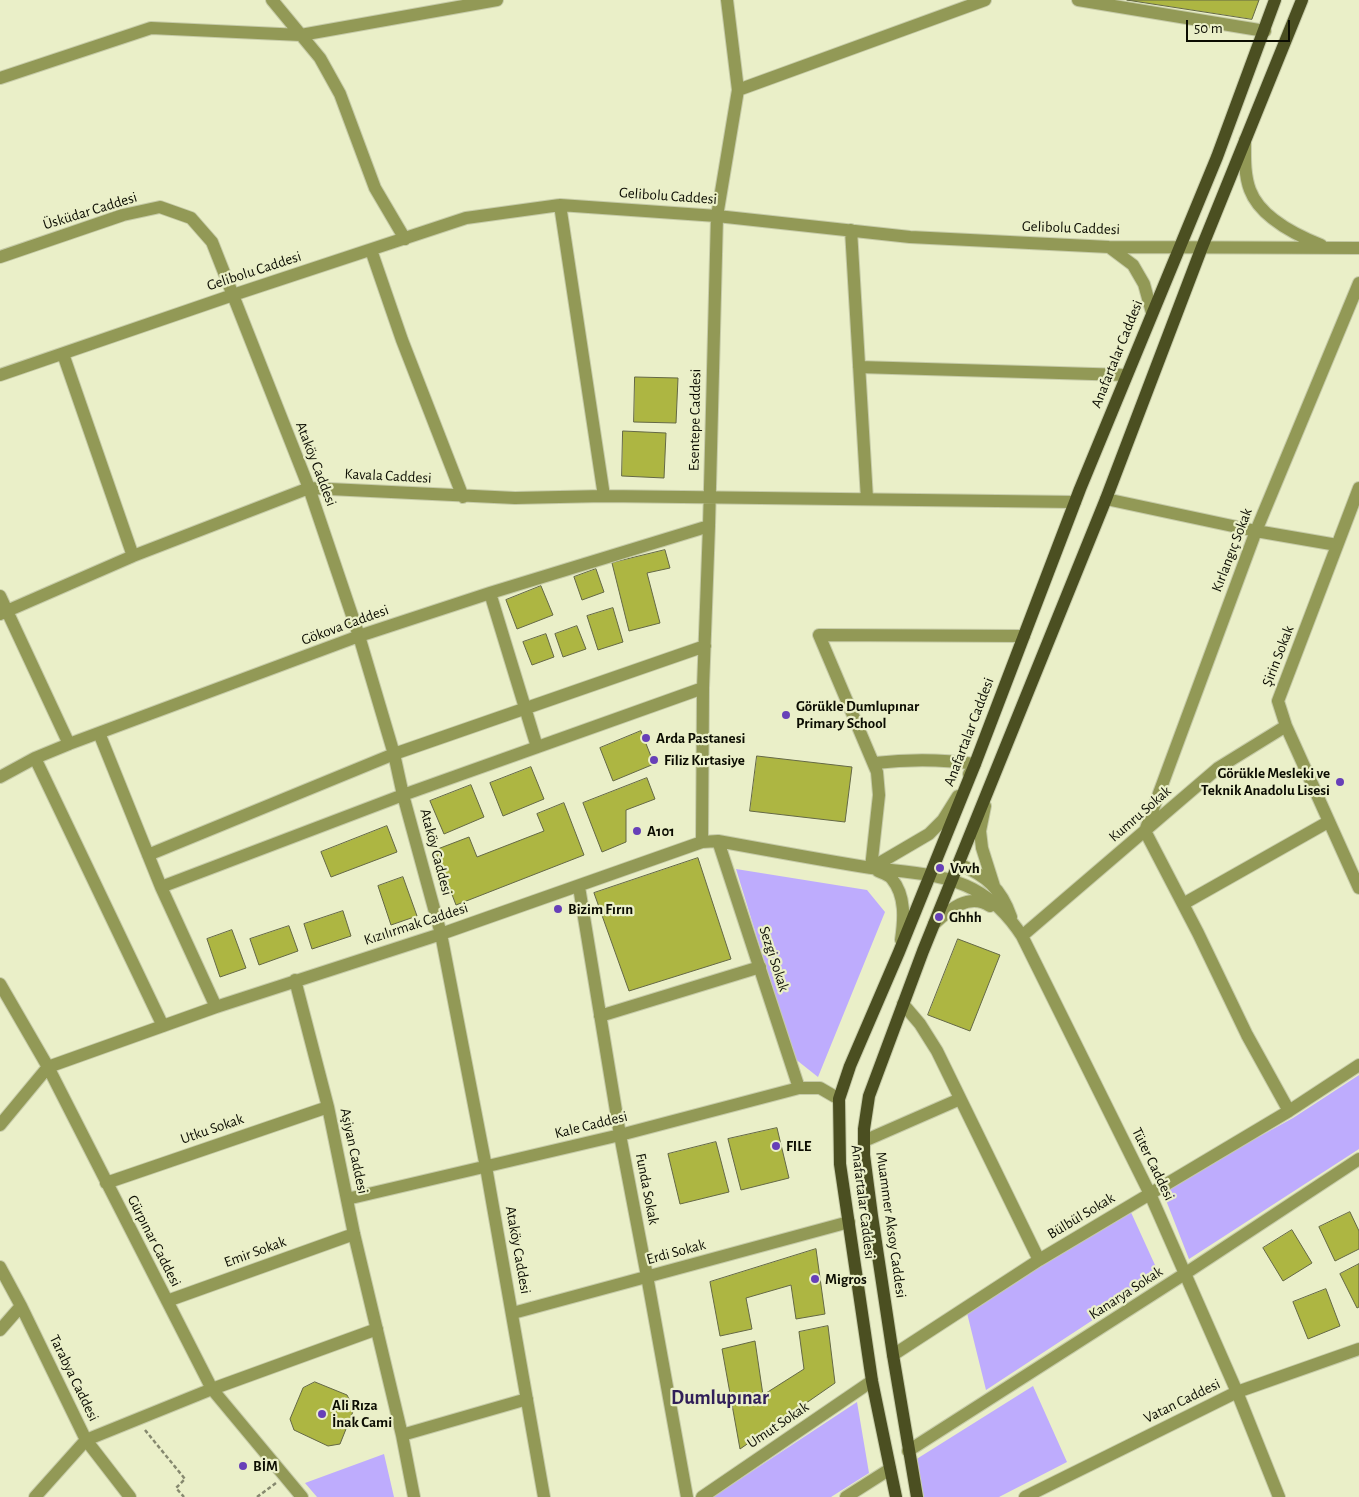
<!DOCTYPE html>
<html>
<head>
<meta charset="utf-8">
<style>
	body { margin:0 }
	#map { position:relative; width:1359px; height:1497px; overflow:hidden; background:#eaefc8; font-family:"Alegreya Sans",sans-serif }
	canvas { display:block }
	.scale { position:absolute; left:1186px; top:20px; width:104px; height:22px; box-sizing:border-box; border:2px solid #0c0d02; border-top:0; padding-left:6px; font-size:15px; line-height:18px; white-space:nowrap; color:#0c0d02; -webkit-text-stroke:4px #eaefc8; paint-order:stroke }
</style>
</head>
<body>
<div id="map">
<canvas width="1359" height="1497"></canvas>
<div class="scale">50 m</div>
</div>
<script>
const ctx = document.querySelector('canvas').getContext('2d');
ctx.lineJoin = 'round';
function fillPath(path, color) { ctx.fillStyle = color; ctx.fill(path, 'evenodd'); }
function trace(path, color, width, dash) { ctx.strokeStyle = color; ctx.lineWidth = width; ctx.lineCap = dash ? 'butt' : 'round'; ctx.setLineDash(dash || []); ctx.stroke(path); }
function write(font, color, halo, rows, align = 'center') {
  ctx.font = font + ' "Alegreya Sans",sans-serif'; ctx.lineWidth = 4.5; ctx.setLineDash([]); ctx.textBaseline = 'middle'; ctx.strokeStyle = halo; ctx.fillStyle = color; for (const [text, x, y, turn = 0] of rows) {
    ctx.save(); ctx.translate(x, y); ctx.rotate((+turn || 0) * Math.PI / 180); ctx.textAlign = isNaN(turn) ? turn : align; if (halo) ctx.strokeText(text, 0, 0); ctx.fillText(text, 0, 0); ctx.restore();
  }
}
fillPath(new Path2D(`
	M736,869l131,21 18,22 -67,165 -24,-19z
	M1359,1075v74l-170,110 -27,-69 131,-72z
	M1129,1208l31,68 -174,114 -19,-77z
	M1033,1386l34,76 -68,35h-75l-9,-37z
	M857,1402l12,71 -38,24h-118z
	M384,1454l10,43h-77l-12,-14z`), '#beacfd');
const building = new Path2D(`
	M1127,0h132l-7,19z
	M635,377l43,1 -2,45 -42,-1z
	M623,431l43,2 -2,45 -42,-2z
	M665,550l5,18 -23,5 13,50 -31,8 -17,-68z
	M596,569l8,23 -22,8 -8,-23z
	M541,586l12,29 -36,14 -11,-29z
	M613,608l10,34 -25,8 -11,-34z
	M577,626l9,23 -23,8 -8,-23z
	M546,634l8,23 -22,8 -9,-23z
	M641,731l13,33 -41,17 -13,-33z
	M757,756l95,11 -7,55 -95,-11z
	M531,767l13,32 -41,17 -13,-33z
	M647,778l8,21 -29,11v32l-24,10 -19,-49z
	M471,785l13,32 -40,17 -14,-33z
	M564,803l20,52 -128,50 -21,-55 34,-13 8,20 67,-26 -7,-17z
	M387,826l10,26 -66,25 -10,-25z
	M698,858l33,101 -102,32 -35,-98z
	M403,877l14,39 -26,9 -13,-39z
	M343,911l8,25 -39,13 -8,-25z
	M289,926l9,25 -39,14 -9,-26z
	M232,930l14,38 -26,9 -13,-38z
	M958,939l42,16 -30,76 -42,-16z
	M777,1128l12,50 -48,12 -13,-51z
	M716,1142l13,50 -49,12 -12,-50z
	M1350,1212l9,19v18l-24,12 -16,-34z
	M1292,1230l20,33 -29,18 -20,-33z
	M816,1249l9,65 -29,5 -5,-34 -45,13 6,31 -32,7 -10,-54z
	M1359,1264v43l-2,1 -17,-34z
	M1326,1289l14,37 -32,13 -15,-37z
	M828,1326l7,57 -95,66 -18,-100 33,-8 8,54 41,-26 -5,-37z
	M315,1382l32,13 7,14 -14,35 -12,2 -34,-16 -4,-11 13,-31z`);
fillPath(building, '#adb642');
trace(building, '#646845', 1);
const minor = new Path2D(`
	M272,0l48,58 20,36 35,94 30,51
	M1078,0l187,31
	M0,78l151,-50 150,7 196,-35
	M738,90l247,-90
	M1245,140c0,16 -1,34 5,50 10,27 46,45 71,55
	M560,205l44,291
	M851,230l16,269
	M1109,247l24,18 11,19 8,29
	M371,250l31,90 61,157
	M0,257l123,-42 37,-8 31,11 21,24 97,246 50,148 35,118 9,41 38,139 45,233 58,330
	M63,354l70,202
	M859,367l267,8
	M0,375l233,-80 233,-77 94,-13 157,11 193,21 199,10 250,1
	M1359,488l-81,213 8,25 73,162
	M1106,499l150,32 81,14
	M490,593l47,154
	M0,596l69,148
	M0,614l133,-58 176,-68 206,10 89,-2 471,6
	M99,733l62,154 55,120
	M35,758l128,268
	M875,763c34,-4 66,-4 100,1l-6,10
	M0,777l35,-19 34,-14 290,-108 131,-43 219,-67
	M985,806l-5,25 2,17 12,38
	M718,841l81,247
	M702,842l1,-154 6,-162 8,-310 21,-126 -11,-90
	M148,855l246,-101 311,-108
	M959,864c27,12 42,24 52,53
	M871,868l8,-73 -2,-23 -58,-137 205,1
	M871,868l58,-34 14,-14 15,-24
	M878,871c4,2 11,4 14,8 14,17 12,41 9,61
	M161,887l242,-92 300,-107
	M579,887l41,248 27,141 40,221
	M1183,904l145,-82
	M934,924c15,-14 35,-32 56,-18
	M1022,936l196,-168 68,-42
	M295,980l33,127 26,127 48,201 12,62
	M0,984l48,83 164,322 90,108
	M903,1004l17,20 17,27 102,209
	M600,1016l160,-49
	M1289,1111l-42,-76 -49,-102 -53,-102 111,-300 103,-248
	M0,1125l48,-58 168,-60 225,-73 261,-92 16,-1c49,9 98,18 147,26 35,5 76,5 108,22 21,11 36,27 49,47l128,258 87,198 42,105
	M864,1141l96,-42
	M106,1183l222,-76
	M347,1199l273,-64 179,-47h21l19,11
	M0,1267l21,39 65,134 44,57
	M167,1301l187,-67
	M513,1313l336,-91
	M0,1330l21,-24
	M893,1355l146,-95 250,-149 70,-46
	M402,1435l125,-36
	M908,1451l278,-178 173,-114
	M35,1497l51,-57 126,-51 165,-60
	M702,1497l170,-116
	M846,1497l44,-28
	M1025,1497l212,-105 122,-43`);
const major = new Path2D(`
	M896,1497l-24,-116 -32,-217 -1,-65 11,-33 49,-114 76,-188 105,-275 137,-332 58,-157
	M917,1497l-24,-142 -21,-139 -8,-61v-26l5,-33 54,-145 183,-452 96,-252 100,-247`);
trace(minor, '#c6cba8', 14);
trace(major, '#c6cba8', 14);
trace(new Path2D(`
	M145,1430l40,49 -9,9 8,9
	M257,1497l19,-14`), '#86896f', 2.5, [4, 2.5]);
trace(minor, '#929956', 12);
trace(major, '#4b4f21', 12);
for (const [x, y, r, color] of [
	[786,715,5,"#6740b8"],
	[646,738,5,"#6740b8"],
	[654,760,5,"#6740b8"],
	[1340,782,5,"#6740b8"],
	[637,831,5,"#6740b8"],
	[940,868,5,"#6740b8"],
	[558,909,5,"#6740b8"],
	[939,917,5,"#6740b8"],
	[776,1146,5,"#6740b8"],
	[815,1279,5,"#6740b8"],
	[322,1414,5,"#6740b8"],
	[243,1466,5,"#6740b8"]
]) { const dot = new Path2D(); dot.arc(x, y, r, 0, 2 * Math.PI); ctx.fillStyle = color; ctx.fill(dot); trace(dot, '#eaefc8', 2); }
write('15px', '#0c0d02', '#eaefc8', [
	["Gelibolu Caddesi",668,196,4],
	["Üsküdar Caddesi",90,211,-17],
	["Gelibolu Caddesi",1071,228,2],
	["Gelibolu Caddesi",254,271,-18],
	["Anafartalar Caddesi",1117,354,-68],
	["Esentepe Caddesi",695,420,-89],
	["Ataköy Caddesi",316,464,69],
	["Kavala Caddesi",388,476,3],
	["Kırlangıç Sokak",1232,550,-69],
	["Gökova Caddesi",345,625,-20],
	["Şirin Sokak",1278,656,-69],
	["Anafartalar Caddesi",969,732,-69],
	["Kumru Sokak",1140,814,-41],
	["Ataköy Caddesi",436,852,75],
	["Kızılırmak Caddesi",416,924,-18],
	["Sezgi Sokak",774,959,72],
	["Kale Caddesi",591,1125,-14],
	["Utku Sokak",212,1129,-19],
	["Aşiyan Caddesi",354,1151,78],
	["Tüter Caddesi",1153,1164,64],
	["Funda Sokak",647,1189,79],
	["Anafartalar Caddesi",863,1202,83],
	["Bülbül Sokak",1081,1216,-31],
	["Muammer Aksoy Caddesi",891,1225,82],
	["Gürpınar Caddesi",154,1241,63],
	["Ataköy Caddesi",518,1250,80],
	["Emir Sokak",255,1252,-20],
	["Erdi Sokak",676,1252,-15],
	["Kanarya Sokak",1126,1293,-33],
	["Tarabya Caddesi",74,1378,64],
	["Vatan Caddesi",1182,1401,-26],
	["Umut Sokak",778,1425,-34]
]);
write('bold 15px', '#0c0d02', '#eaefc8', [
	["Görükle Dumlupınar",796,706],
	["Primary School",796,723],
	["Arda Pastanesi",656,738],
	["Filiz Kırtasiye",664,760],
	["Görükle Mesleki ve",1330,773,"right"],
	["Teknik Anadolu Lisesi",1330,790,"right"],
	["A101",647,831],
	["Vvvh",950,868],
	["Bizim Fırın",568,909],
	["Ghhh",949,917],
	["FILE",786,1146],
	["Migros",825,1279],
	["Ali Rıza",332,1405],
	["İnak Cami",332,1422],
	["BİM",253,1466]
], 'left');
write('bold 20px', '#311f59', '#eaefc8', [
	["Dumlupınar",720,1398]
]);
</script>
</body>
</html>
